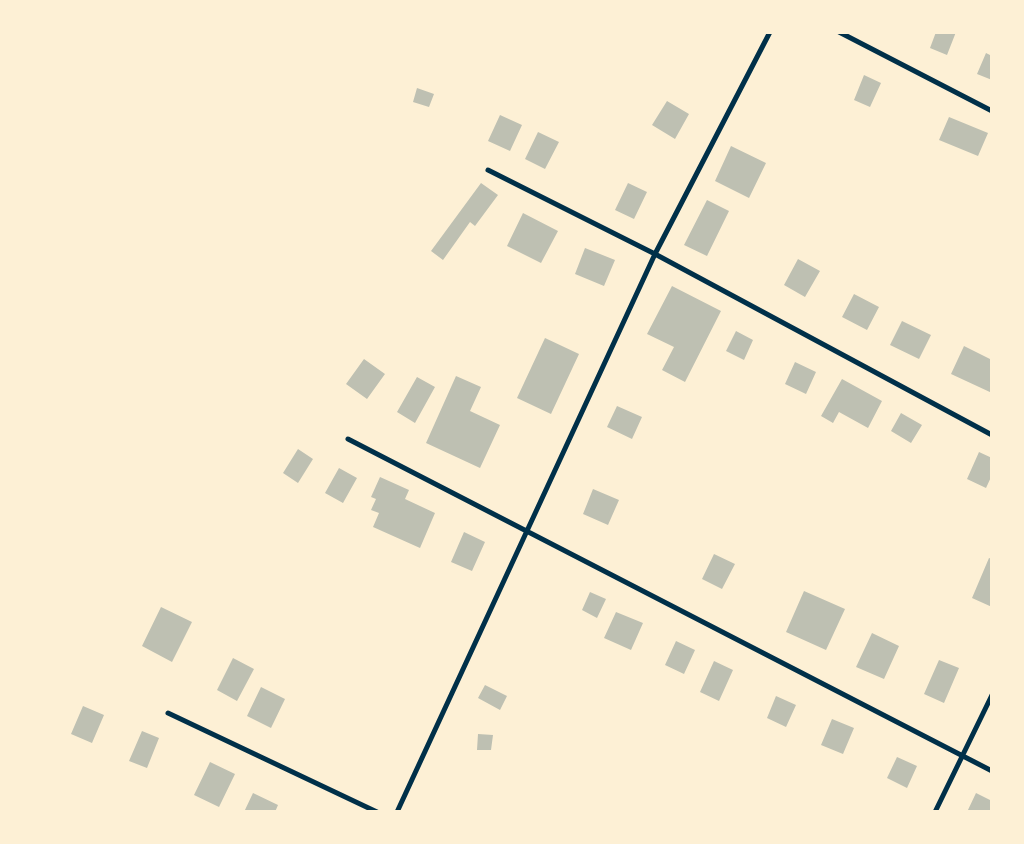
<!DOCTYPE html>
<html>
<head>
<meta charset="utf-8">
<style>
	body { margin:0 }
	#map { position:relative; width:1024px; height:844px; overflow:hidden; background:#fdf0d5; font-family:Commissioner,sans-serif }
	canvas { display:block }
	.frame { position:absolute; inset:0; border:34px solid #fdf0d5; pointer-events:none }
</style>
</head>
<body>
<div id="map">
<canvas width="1024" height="844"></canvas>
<div class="frame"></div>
</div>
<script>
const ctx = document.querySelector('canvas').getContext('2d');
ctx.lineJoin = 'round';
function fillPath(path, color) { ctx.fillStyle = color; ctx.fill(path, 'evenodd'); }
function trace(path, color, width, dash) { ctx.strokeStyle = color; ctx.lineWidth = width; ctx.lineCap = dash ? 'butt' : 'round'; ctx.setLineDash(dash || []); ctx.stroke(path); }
fillPath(new Path2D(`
	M936,32h20l-9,23 -17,-7z
	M986,53l6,3v24l-15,-6z
	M864,75l17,8 -11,24 -16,-7z
	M417,88l17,6 -5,13 -16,-5z
	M667,101l22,13 -14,25 -23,-14z
	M500,115l22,10 -12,26 -22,-10z
	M949,117l39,16 -10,23 -39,-16z
	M538,132l21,10 -14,27 -20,-10z
	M731,146l35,17 -17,35 -34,-17z
	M481,183l17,12 -23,31 -5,-4 -27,38 -12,-9z
	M628,183l19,9 -13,27 -19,-9z
	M707,200l22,11 -22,45 -23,-11z
	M523,213l35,18 -17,32 -34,-17z
	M585,248l30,12 -11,26 -29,-12z
	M798,259l22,12 -15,26 -21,-12z
	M672,286l49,25 -36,71 -23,-12 12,-23 -27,-13z
	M854,294l25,13 -12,23 -25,-13z
	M902,321l29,14 -12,24 -29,-14z
	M736,331l17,9 -9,20 -18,-9z
	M545,338l34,16 -28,60 -34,-16z
	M964,346l28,14v33l-41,-19z
	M364,359l21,15 -18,25 -21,-15z
	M795,362l21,10 -10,22 -21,-10z
	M456,376l25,11 -11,24 30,14 -20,43 -54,-25z
	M417,377l18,10 -20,36 -18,-11z
	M842,379l40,22 -14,27 -29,-16 -6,11 -12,-7z
	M617,406l25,11 -10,22 -25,-12z
	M901,413l21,12 -11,18 -20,-12z
	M298,449l15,10 -15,24 -15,-10z
	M979,452l13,6v17l-6,13 -19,-9z
	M339,468l18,10 -14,25 -18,-10z
	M380,477l29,13 -4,9 30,14 -15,35 -47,-21 6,-14 -8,-3 5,-11 -5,-2z
	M593,489l26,11 -11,25 -25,-11z
	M464,532l21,10 -13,29 -21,-9z
	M714,554l21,10 -13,25 -20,-10z
	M989,558l3,1v48l-20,-9z
	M804,591l41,18 -19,41 -40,-18z
	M590,592l16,7 -9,19 -15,-8z
	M161,607l31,15 -20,40 -30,-16z
	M616,612l27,11 -12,27 -27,-12z
	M872,633l27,13 -15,33 -28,-12z
	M676,641l19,9 -11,24 -19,-9z
	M233,658l21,11 -17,32 -20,-11z
	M939,660l20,8 -15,35 -20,-9z
	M714,661l19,9 -14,31 -19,-9z
	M485,685l22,11 -7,14 -22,-12z
	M261,687l24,12 -14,29 -24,-12z
	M776,696l20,9 -10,22 -19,-9z
	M83,706l21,9 -12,28 -21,-9z
	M832,719l22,9 -11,26 -22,-9z
	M142,731l17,7 -12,30 -18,-7z
	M478,734l15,1 -2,15h-14z
	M897,757l20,9 -10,22 -20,-10z
	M210,762l25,12 -16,33 -25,-12z
	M253,793l25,12 -3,7h-31z
	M976,793l16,8v11h-25z`), '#bec0b2');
trace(new Path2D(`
	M839,32l153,79
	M488,170l167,84 337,181
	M348,439l644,332
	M168,713l209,99
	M397,812l258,-558 115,-222
	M935,812l57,-117`), '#003049', 5);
</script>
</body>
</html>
